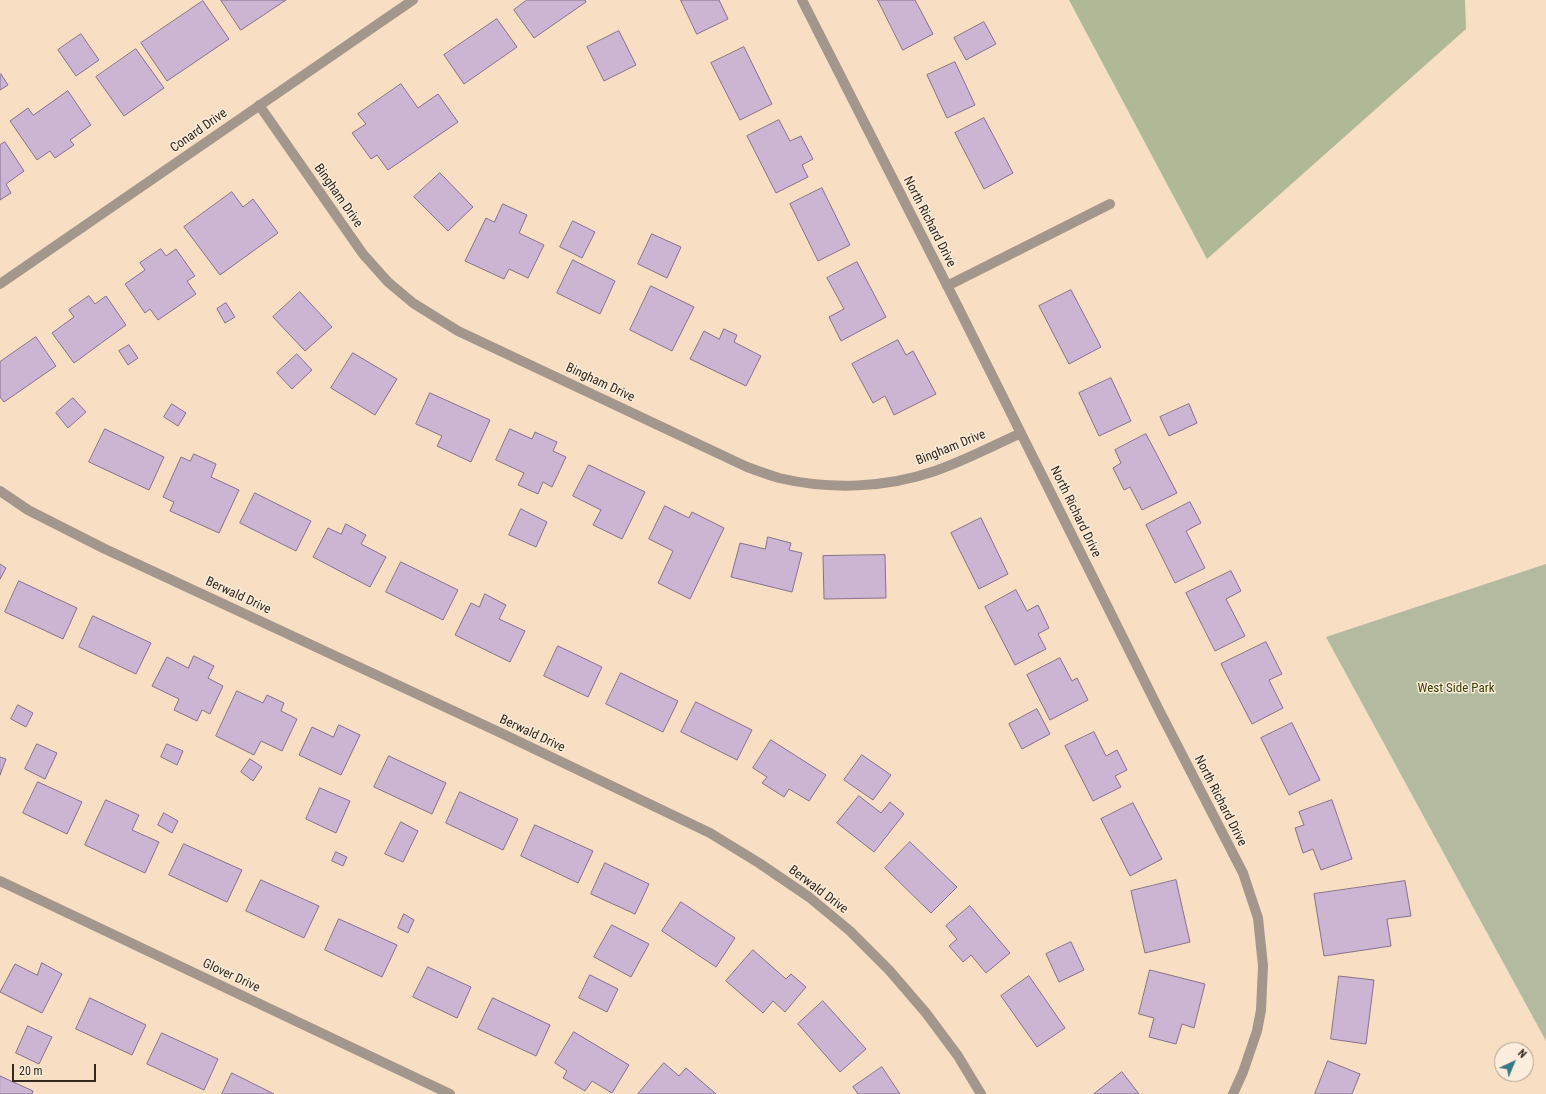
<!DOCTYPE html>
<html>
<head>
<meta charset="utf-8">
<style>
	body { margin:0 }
	#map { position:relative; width:1546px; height:1094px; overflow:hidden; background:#f8dec2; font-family:"Roboto Condensed",sans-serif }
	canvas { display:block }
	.north { position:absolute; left:1494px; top:1042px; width:40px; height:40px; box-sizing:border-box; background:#fdeddc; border:1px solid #ac9e90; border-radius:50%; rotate:44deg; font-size:11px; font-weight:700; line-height:16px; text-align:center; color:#32281d }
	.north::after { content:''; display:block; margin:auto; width:14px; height:18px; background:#367989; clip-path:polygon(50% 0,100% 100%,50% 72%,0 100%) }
	.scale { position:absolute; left:12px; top:1064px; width:84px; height:18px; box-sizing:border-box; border:2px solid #32281d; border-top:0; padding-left:5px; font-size:12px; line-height:14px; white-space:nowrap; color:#32281d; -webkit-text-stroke:3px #fdeddc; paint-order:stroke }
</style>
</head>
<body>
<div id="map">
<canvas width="1546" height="1094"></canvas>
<div class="north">N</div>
<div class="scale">20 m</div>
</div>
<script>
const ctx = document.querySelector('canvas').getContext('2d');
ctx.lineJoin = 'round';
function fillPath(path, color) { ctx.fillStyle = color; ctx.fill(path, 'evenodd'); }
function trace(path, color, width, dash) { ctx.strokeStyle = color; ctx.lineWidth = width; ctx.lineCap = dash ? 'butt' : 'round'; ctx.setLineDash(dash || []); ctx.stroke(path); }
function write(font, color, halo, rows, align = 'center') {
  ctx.font = font + ' "Roboto Condensed",sans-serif'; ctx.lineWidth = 3; ctx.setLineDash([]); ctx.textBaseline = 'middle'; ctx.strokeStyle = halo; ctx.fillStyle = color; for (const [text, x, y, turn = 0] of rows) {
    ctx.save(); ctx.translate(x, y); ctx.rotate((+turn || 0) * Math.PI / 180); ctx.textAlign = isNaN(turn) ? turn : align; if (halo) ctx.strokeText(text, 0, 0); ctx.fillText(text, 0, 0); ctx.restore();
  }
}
fillPath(new Path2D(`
	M1546,564v477l-220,-404z`), '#b2baa0');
fillPath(new Path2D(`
	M1069,0h396l1,29 -259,230z`), '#afb995');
const building = new Path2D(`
	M221,0h65l-45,30z
	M527,0h58l1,2 -52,36 -20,-28z
	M681,0h38l9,19 -31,15z
	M878,0h37l18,34 -30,16z
	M203,1l26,38 -62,42 -26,-38z
	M497,19l20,28 -53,37 -20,-29z
	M984,22l12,22 -30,16 -12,-22z
	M619,31l17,34 -32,16 -17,-34z
	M81,34l18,26 -23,16 -18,-26z
	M744,47l28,57 -32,16 -29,-57z
	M136,49l28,39 -40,28 -28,-39z
	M955,62l20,43 -28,13 -20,-43z
	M1,74l7,11 -8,5v-15z
	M401,84l17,24 20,-14 20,28 -70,48 -11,-15 -6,4 -19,-26 14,-9 -8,-10z
	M68,91l23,34 -21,15 4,5 -19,13 -5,-7 -13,9 -27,-39 18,-13 5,7z
	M984,118l29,55 -29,16 -29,-56z
	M779,120l11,21 11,-5 12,23 -11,6 6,12 -32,16 -29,-57z
	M5,142l19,29 -18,13 5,9 -11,7v-55z
	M440,173l33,34 -25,24 -34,-34z
	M822,188l28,57 -32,16 -28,-57z
	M232,192l11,15 10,-8 25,34 -58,42 -36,-48z
	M503,204l24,11 -8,18 25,12 -16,33 -19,-9 -5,10 -39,-18 21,-43 8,4z
	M573,221l22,11 -13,26 -22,-11z
	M652,234l29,13 -14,31 -29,-14z
	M161,249l5,7 10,-7 19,27 -8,5 9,13 -38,26 -8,-11 -5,4 -20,-29 20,-14 -5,-7z
	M573,260l42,21 -15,33 -43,-21z
	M857,262l29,55 -45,24 -12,-24 15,-8 -17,-31z
	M651,286l43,21 -22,44 -42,-21z
	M1071,290l30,57 -32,17 -30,-58z
	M300,292l32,35 -27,24 -32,-34z
	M89,296l6,8 11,-8 20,29 -52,38 -22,-30 22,-16 -5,-7z
	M226,303l9,14 -10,6 -8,-14z
	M724,329l13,6 -3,7 27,14 -15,30 -56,-27 14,-28 15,8z
	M36,337l20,29 -52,36 -4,-5v-35z
	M898,340l8,15 7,-4 23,43 -42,21 -9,-19 -12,7 -21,-39z
	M129,345l9,13 -10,7 -9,-14z
	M353,353l44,26 -22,36 -44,-27z
	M297,354l15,16 -20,19 -15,-16z
	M1111,378l20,43 -32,15 -20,-43z
	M430,393l60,27 -19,42 -34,-16 5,-10 -26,-12z
	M73,398l13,14 -18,16 -12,-15z
	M172,404l14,9 -8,13 -14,-9z
	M1189,404l8,19 -28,13 -9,-19z
	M105,429l59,28 -15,33 -60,-28z
	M510,429l22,10 3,-7 22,10 -4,9 13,6 -14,30 -9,-5 -5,12 -20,-9 6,-12 -28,-13z
	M1146,434l31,59 -35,17 -12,-23 -6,3 -11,-22 8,-5 -6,-13z
	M194,454l22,10 -5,13 28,13 -20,43 -49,-22 4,-9 -11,-5 18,-40 9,4z
	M589,465l56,27 -23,47 -29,-14 8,-15 -28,-14z
	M255,493l56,28 -15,30 -56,-28z
	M1190,502l11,21 -15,8 19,37 -30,15 -29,-58z
	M665,506l24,12 3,-6 32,16 -34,71 -32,-16 15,-32 -24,-12z
	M521,509l26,13 -11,25 -27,-12z
	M981,518l27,56 -29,15 -28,-56z
	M346,524l20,11 -5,9 25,13 -16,30 -57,-30 15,-29 13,6z
	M768,537l23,6 -2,7 13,3 -10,39 -61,-15 9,-34 25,6z
	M885,555l1,43 -62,1 -1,-43z
	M401,562l57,28 -15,30 -57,-28z
	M0,564l6,4 -6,11z
	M1231,571l10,20 -15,8 19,37 -30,15 -29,-58z
	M19,581l58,27 -14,31 -58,-27z
	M1016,590l11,21 11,-6 11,23 -11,6 8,15 -31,16 -30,-58z
	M485,594l21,11 -7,14 26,12 -15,31 -55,-27 16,-32 8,4z
	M93,616l58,27 -15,31 -57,-27z
	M1266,642l16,32 -13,6 14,28 -31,16 -31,-60z
	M558,646l44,21 -14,30 -44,-21z
	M194,656l20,10 -6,12 15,8 -13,28 -8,-4 -5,11 -23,-11 5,-11 -27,-13 15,-29 21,11z
	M1060,658l12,23 5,-3 11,22 -38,20 -23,-45z
	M621,673l57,28 -15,31 -57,-28z
	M237,691l26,12 4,-8 17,8 -3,8 16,8 -15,32 -21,-10 -7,14 -38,-19z
	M696,702l56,28 -15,30 -56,-28z
	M18,705l15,8 -7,14 -15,-8z
	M1037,709l13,25 -28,15 -13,-25z
	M1292,723l28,57 -31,15 -28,-57z
	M339,725l21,10 -19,40 -42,-20 13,-28 21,10z
	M1094,732l12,24 11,-6 10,20 -12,6 6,11 -28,14 -28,-55z
	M771,740l55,35 -17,26 -20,-12 -5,8 -22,-14 5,-6 -14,-9z
	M37,744l20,9 -12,26 -20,-10z
	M167,744l16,7 -6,14 -16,-8z
	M862,755l29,20 -18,25 -29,-20z
	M389,756l57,27 -14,31 -58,-27z
	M0,757l6,2 -6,16z
	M250,759l12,8 -9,14 -12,-9z
	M38,782l44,20 -15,32 -44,-21z
	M320,788l30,13 -14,32 -30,-14z
	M460,792l58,27 -15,31 -57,-27z
	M859,796l22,17 9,-11 14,12 -30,38 -37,-29z
	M106,800l33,15 -7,15 27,12 -14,31 -60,-28z
	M1332,800l20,59 -31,11 -8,-21 -10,4 -8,-25 9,-3 -5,-13z
	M1133,803l29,56 -32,17 -29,-57z
	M164,813l14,8 -6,12 -14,-8z
	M401,822l17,9 -15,31 -18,-8z
	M535,825l58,26 -15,32 -57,-27z
	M910,842l47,45 -26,26 -46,-45z
	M184,844l58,26 -15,32 -58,-27z
	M336,852l11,5 -4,9 -11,-5z
	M605,863l44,21 -14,30 -44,-20z
	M261,880l58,26 -15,32 -58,-27z
	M1176,880l14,62 -45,11 -14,-62z
	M1405,881l6,35 -24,3 4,27 -67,10 -10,-62z
	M681,902l54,36 -19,29 -54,-36z
	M970,906l40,47 -24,20 -15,-18 -8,7 -14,-16 8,-7 -11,-13z
	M404,914l10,6 -6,13 -10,-5z
	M339,919l58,26 -15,32 -57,-27z
	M612,925l37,19 -18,33 -37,-20z
	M1071,942l13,28 -25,12 -13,-28z
	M753,950l33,29 5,-5 15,13 -21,25 -12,-11 -10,12 -37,-32z
	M42,963l20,11 -20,39 -42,-21 15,-28 22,11z
	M428,967l43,20 -14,31 -44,-21z
	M1150,970l55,14 -11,44 -12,-4 -6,20 -27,-7 5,-19 -15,-4z
	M590,975l28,14 -11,23 -28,-14z
	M1029,976l36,52 -28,19 -36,-51z
	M1339,976l35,4 -8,64 -35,-5z
	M90,998l56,27 -14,30 -56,-26z
	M493,998l57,27 -14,31 -58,-27z
	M823,1001l43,48 -26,23 -42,-48z
	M28,1026l24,11 -13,27 -23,-11z
	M574,1032l55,33 -17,28 -20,-12 -7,10 -22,-13 4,-7 -12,-8z
	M162,1033l56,26 -14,31 -57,-26z
	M1328,1061l32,13 -8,20h-37z
	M664,1063l15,13 7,-8 30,26h-78z
	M882,1067l18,27h-42l-5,-7z
	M1122,1072l17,22h-45z
	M232,1073l42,21h-52z
	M0,1076l33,15 -1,3h-32z`);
fillPath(building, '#cbb5d2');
trace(building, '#86718c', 1);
trace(new Path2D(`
	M802,0l157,309 201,403 83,161 15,45 5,48 -2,44 -4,21 -14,41 -10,22
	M259,105l104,149 25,28 25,21 45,28 289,136c11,4 22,8 32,11 51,12 107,10 156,-7 29,-10 58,-25 86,-38
	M0,284l413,-284
	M947,286l163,-82
	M0,491l28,19 77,39 396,184 209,100 49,30 50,34 41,34 39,39 37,43 32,43 23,38
	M0,881l450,213`), '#a3968c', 10);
write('13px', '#32281d', '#fdeddc', [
	["Conard Drive",199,131,-35],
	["Bingham Drive",338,196,55],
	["North Richard Drive",929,222,63],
	["Bingham Drive",600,383,25],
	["Bingham Drive",951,448,-22],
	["North Richard Drive",1075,512,64],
	["Berwald Drive",238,596,25],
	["Berwald Drive",532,734,25],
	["North Richard Drive",1220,801,63],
	["Berwald Drive",818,890,37],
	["Glover Drive",231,976,25]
]);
write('13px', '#374204', '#fdeddc', [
	["West Side Park",1456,689]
]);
</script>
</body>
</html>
